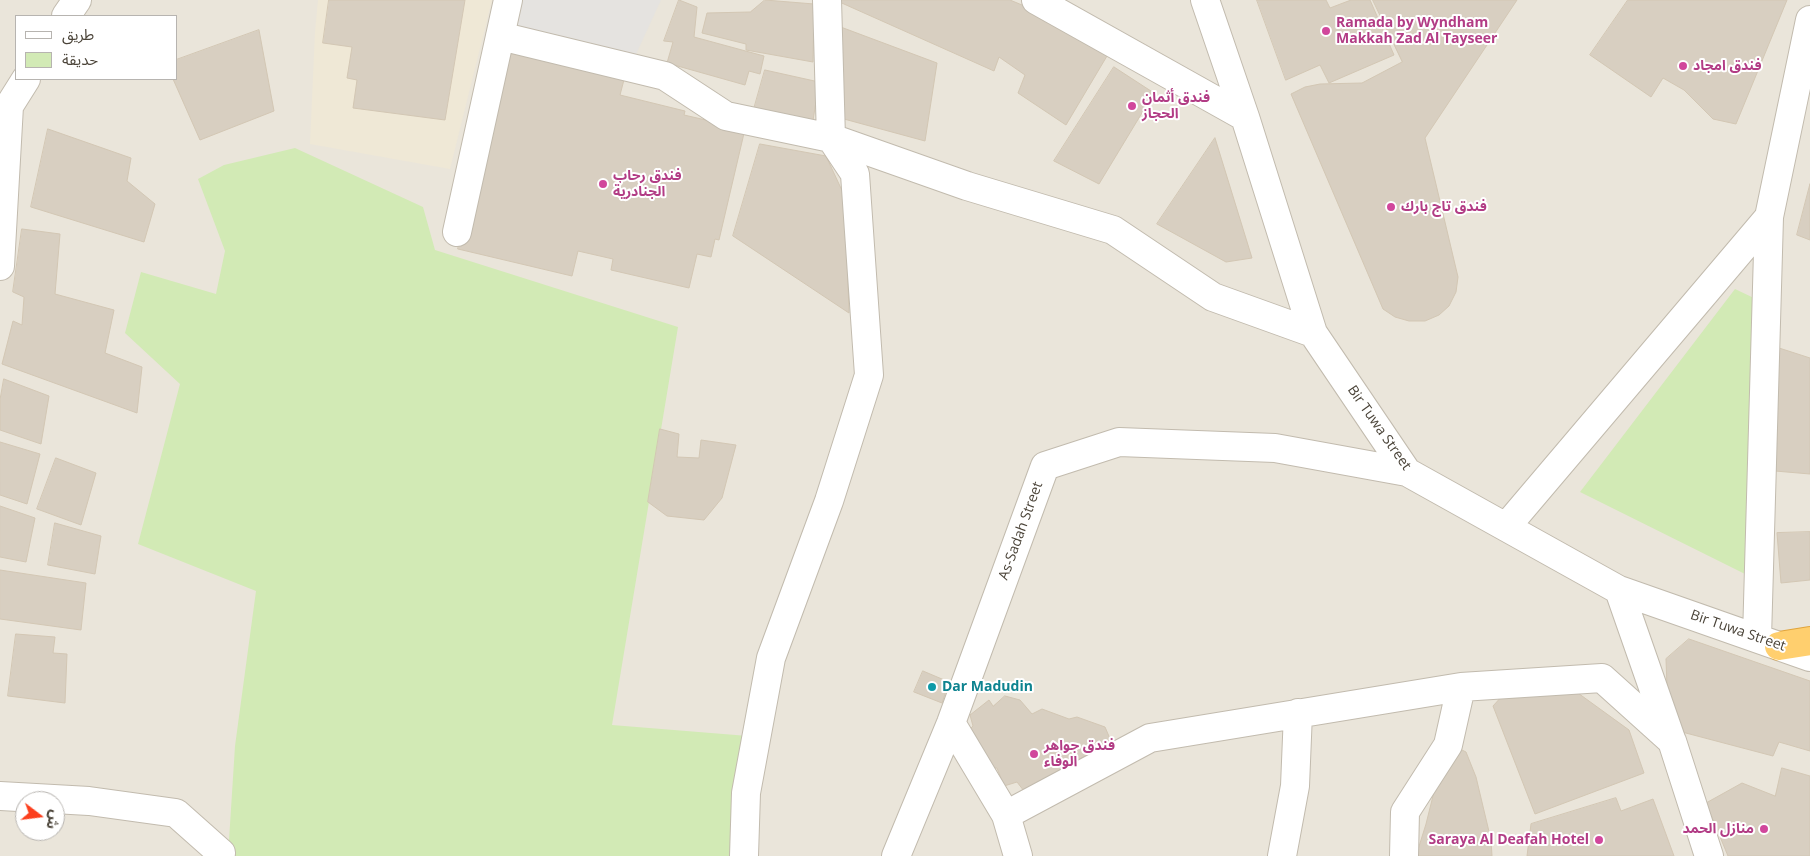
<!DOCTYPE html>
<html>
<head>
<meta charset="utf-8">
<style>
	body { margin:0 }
	#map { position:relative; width:1810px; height:856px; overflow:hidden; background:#f6f3ec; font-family:"Open Sans","Noto Sans Arabic",sans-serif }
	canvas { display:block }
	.legend { position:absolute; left:15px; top:15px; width:162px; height:65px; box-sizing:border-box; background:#fff; border:1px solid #b7b4b0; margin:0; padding:6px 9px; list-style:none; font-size:15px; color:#4b4439 }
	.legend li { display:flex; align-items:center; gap:10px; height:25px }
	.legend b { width:25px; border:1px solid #b7b4b0 }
	.north { position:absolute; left:15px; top:791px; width:50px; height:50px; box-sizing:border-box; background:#fff; border:1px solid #b7b4b0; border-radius:50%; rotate:105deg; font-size:14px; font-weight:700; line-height:20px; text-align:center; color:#4b4439 }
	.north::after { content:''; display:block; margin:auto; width:18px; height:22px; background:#fc3f1d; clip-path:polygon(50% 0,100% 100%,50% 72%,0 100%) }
</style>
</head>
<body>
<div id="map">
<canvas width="1810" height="856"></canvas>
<ul class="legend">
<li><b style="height:6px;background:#fff"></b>طريق</li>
<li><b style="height:14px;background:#d2eab5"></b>حديقة</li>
</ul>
<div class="north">ش</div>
</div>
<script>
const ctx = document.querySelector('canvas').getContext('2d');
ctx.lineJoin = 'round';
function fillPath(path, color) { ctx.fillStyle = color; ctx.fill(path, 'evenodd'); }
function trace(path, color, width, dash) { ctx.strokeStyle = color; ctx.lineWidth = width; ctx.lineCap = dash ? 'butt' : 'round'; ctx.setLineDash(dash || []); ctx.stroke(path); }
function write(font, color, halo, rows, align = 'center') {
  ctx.font = font + ' "Open Sans","Noto Sans Arabic",sans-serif'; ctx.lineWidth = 4; ctx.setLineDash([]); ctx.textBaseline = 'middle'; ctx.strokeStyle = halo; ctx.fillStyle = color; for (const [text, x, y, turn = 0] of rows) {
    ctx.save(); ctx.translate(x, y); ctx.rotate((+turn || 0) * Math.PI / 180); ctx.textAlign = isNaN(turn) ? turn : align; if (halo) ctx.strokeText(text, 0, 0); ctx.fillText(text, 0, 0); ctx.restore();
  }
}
fillPath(new Path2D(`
	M0,0h1810v856h-1810zM16,16h160v63h-160zM25,801h30v30h-30z`), '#eae5da');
fillPath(new Path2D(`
	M318,0h174l-42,169 -140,-25 5,-112z`), '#efe8d6');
fillPath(new Path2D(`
	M295,148l128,59 12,43 243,77 -66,398 136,11 -15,120h-505l7,-110 21,-155 -118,-47 42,-160 -55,-51 16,-61 75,22 9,-43 -27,-72 26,-14z
	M1735,289l21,10 -11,275 -165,-82z`), '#d2eab5');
fillPath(new Path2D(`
	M522,0h139l-29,63 -117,-34z`), '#e5e3e0');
const building = new Path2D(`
	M329,0h136l-20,120 -92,-12 4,-28 -10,-2 5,-31 -29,-4z
	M679,0l18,7 -3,30 70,19 -4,18 -11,-3 -4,14 -78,-22 6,-21 -9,-1z
	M765,0l49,4 -1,58 -67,-12v-6l-44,-11 5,-20 43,-1z
	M1010,0l12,5 85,51 -41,69 -48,-32 7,-18 -26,-18 -5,14 -159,-71z
	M1257,0h69l4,8 21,-8h19l24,55 -65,28 -9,-18 -34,15z
	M1373,0h144l-92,138 33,139 -2,15 -7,14 -10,9 -14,6h-16l-14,-4 -12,-8 -92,-215 14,-7 15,-3 42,-1 40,-21z
	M1628,0h159l-51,124 -23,-5 -29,-29 -21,-12 -12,19 -61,-42z
	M830,23l107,40 -12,78 -81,-22z
	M259,30l15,81 -74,29 -27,-61h3v-19z
	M506,44l120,28 -6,23 65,16 -1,4 61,14 -26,111 -4,-1 -4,18 -14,-3 -8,34 -78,-18 2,-11 -35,-8 -6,25 -114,-27z
	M1114,67l40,26 -55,91 -45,-23z
	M765,70l54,12 -7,45 -58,-18z
	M48,129l83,29 -4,23 28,23 -11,38 -113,-35z
	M1215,138l37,120 -26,4 -69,-38z
	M760,144l66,12 19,41 4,116 -116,-77z
	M1810,184v56l-13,-5z
	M22,229l38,5 -5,60 59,16 -9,43 37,14 -5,46 -135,-49 11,-43 9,4 2,-28 -11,-5z
	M1776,347l34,11v116l-35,-3z
	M4,379l45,17 -8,48 -41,-14v-30z
	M660,429l19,5 -2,23 22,1 2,-18 35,5 -14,53 -18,22 -37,-4 -19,-14z
	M0,442l40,12 -13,50 -27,-9z
	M56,458l40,15 -15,52 -44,-16z
	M0,506l35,12 -9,44 -26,-5z
	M55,523l46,13 -6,38 -47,-9z
	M1810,532v48l-29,3 -4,-50z
	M0,570l86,13 -5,47 -81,-11z
	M16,634l39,3 -2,16 14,1 -2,49 -57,-7z
	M1689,639l121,42v70l-31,-9 -6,14 -91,-24 -15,-45 -1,-28z
	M923,671l26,11 -7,21 -28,-11z
	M1571,688l58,42 15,43 -109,41 -42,-108 11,-12z
	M1005,696l15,4 12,14 10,-5 27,10 8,-2 28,10 6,14 -87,50 -7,-9 -13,4 -7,-18h-8l-22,-36 6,-6 -3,-11 19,-15 4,6z
	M1454,746l12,6 10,25 15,63 1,16h-76l10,-32 17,-68z
	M1782,768l28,8v80h-82l-22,-53 36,-20 33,13z
	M1616,798l5,13 32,-12 21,57h-147l4,-32z`);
fillPath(building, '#d8cfc1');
trace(building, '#d3c7b4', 1);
const street = new Path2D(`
	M1036,0l209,117
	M1205,0l40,117 68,216 94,139 212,118 191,67
	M66,16l11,-16
	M500,36l165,40 61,40 105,22 136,48 146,44 100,67 100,36
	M457,232l51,-232
	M0,266l9,-160 17,-27
	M1506,527l263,-310
	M1619,590l52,149
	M1757,638l12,-421 41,-197
	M951,723l55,92 144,-77 311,-51
	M0,796l89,5 87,12 45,40
	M1006,815l12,41
	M744,856l2,-63 25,-135 58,-157 40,-126 -14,-201 -24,-36 -4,-138
	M896,856l55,-133 94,-257 74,-24 156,6 132,24
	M1282,856l13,-70 3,-73
	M1404,856l1,-44 43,-67 13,-58 141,-9 70,63 37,115`);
const highway = new Path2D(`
	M1779,646l31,-5`);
trace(street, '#c2bbae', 30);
trace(highway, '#e0a43c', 30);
trace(street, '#fff', 28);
trace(highway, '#ffcf6e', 28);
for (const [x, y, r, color] of [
	[1326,31,5,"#d1479c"],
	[1683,66,5,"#d1479c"],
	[1132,106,5,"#d1479c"],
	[603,184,5,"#d1479c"],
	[1391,207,5,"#d1479c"],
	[932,687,5,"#0f9aa8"],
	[1034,754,5,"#d1479c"],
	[1764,829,5,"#d1479c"],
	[1599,840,5,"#d1479c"]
]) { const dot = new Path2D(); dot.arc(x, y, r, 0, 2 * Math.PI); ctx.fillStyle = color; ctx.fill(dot); trace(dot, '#fff', 2); }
write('bold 14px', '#b23c85', '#fff', [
	["Ramada by Wyndham",1336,23],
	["Makkah Zad Al Tayseer",1336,39],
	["فندق امجاد",1693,66],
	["فندق أثمان",1142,98],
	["الحجاز",1142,114],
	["فندق رحاب",613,176],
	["الجنادرية",613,192],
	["فندق تاج بارك",1401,207],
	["فندق جواهر",1044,746],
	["الوفاء",1044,762],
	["منازل الحمد",1754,829,"right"],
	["Saraya Al Deafah Hotel",1589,840,"right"]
], 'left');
write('14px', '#4b4439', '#fff', [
	["Bir Tuwa Street",1379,428,55],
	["As-Sadah Street",1021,531,-70],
	["Bir Tuwa Street",1738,631,19]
]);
write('bold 14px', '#0d838f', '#fff', [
	["Dar Madudin",942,687]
], 'left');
</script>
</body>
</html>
